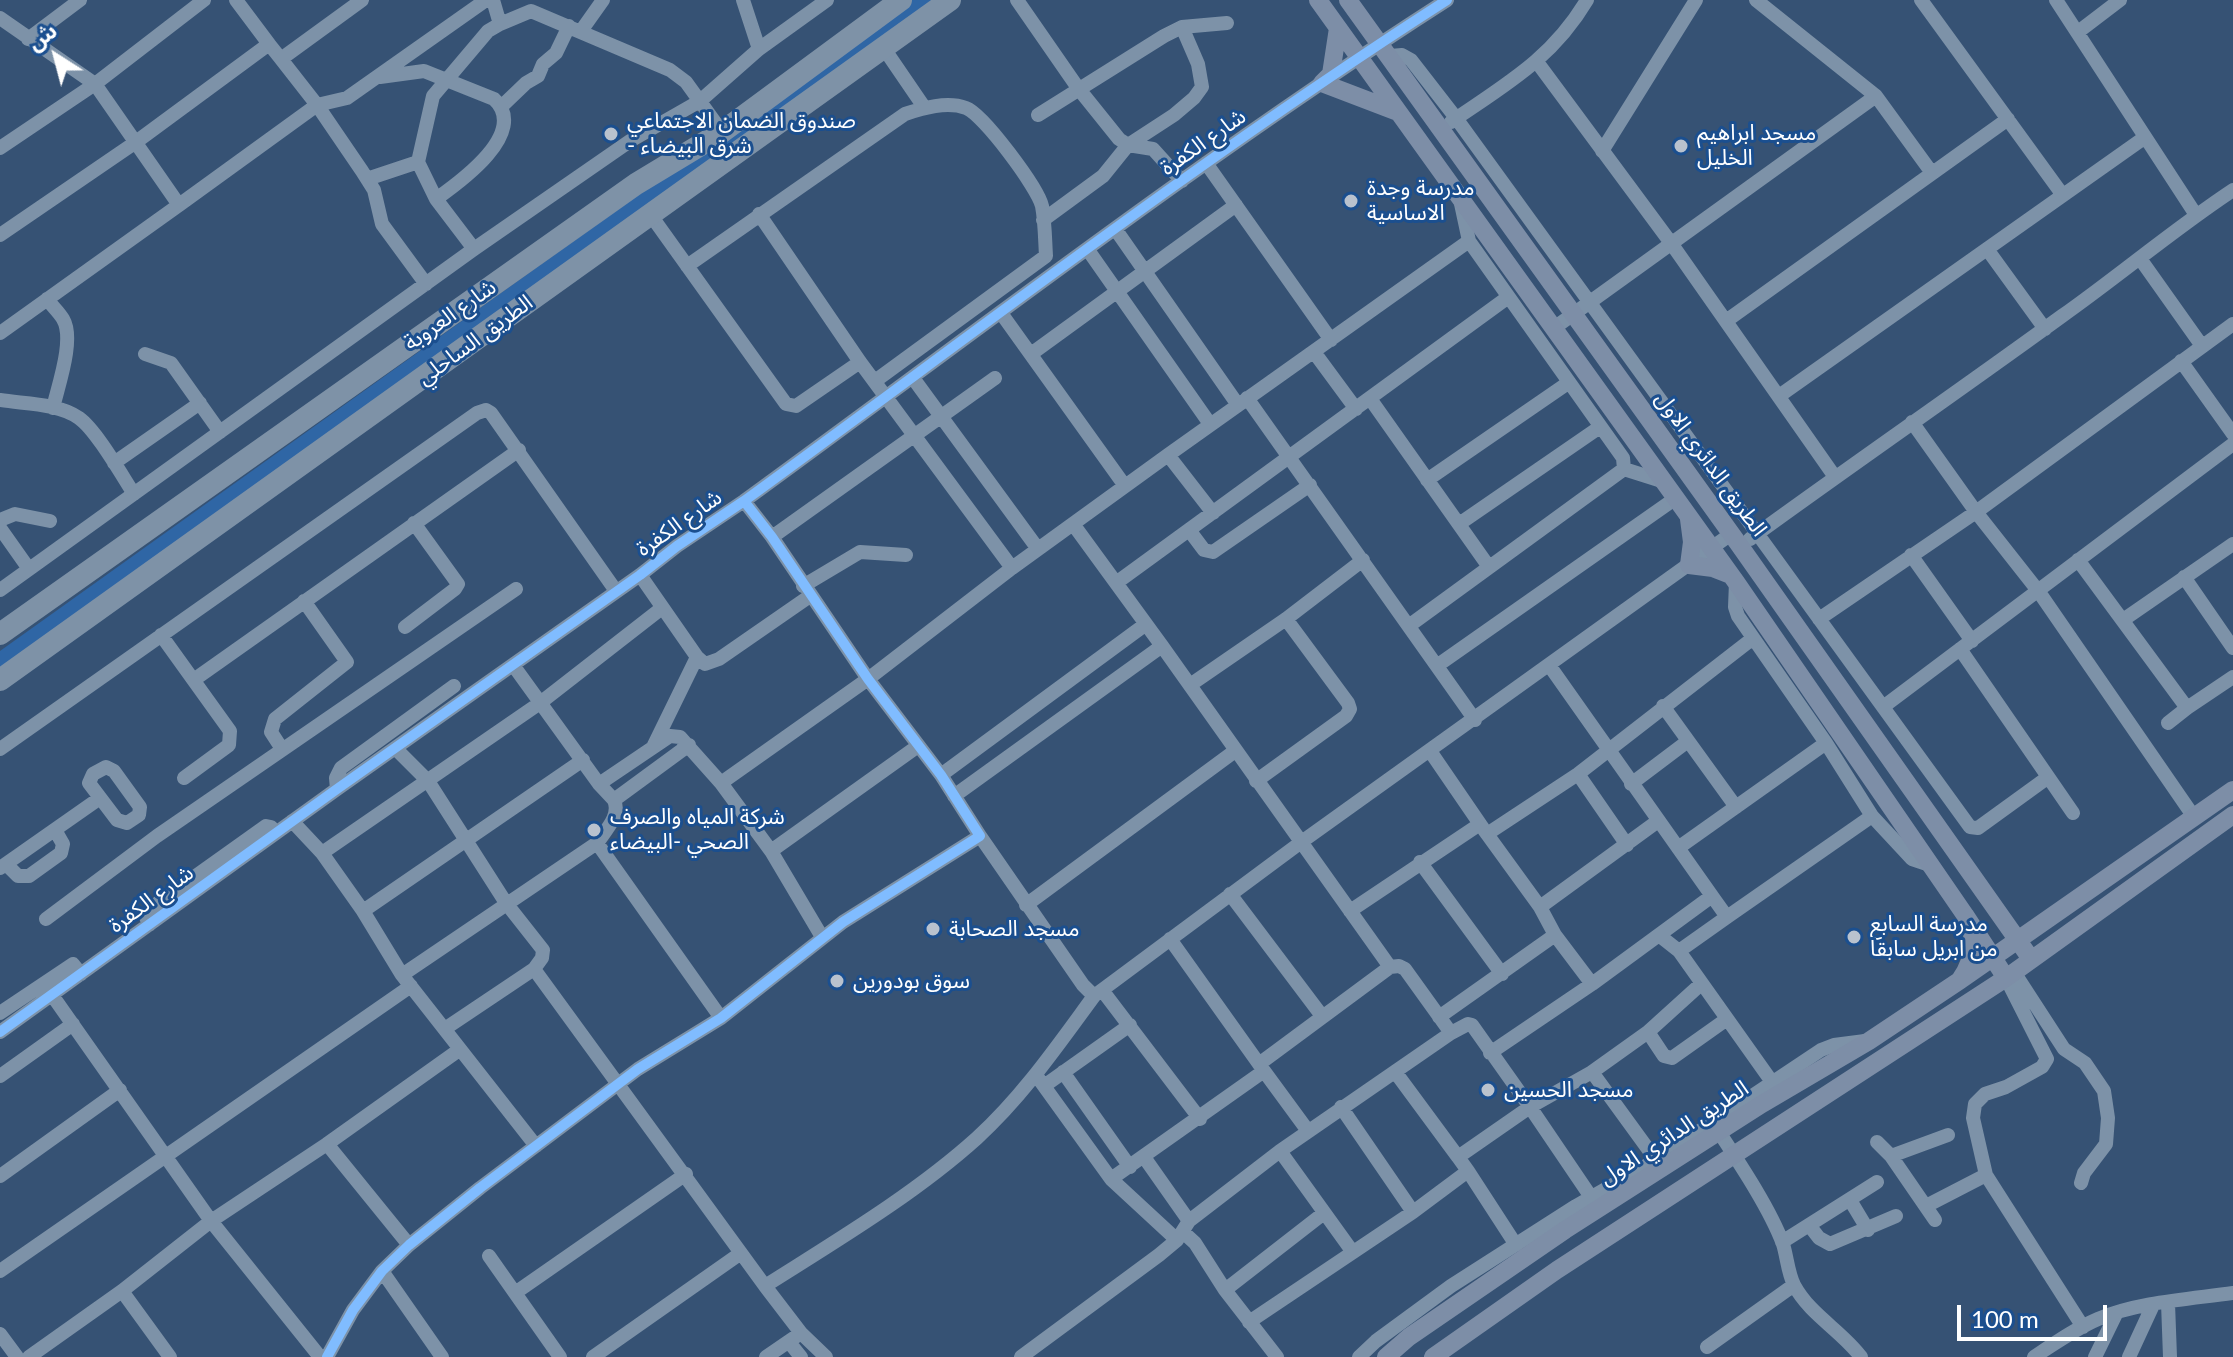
<!DOCTYPE html>
<html>
<head>
<meta charset="utf-8">
<style>
	body { margin:0 }
	#map { position:relative; width:2233px; height:1357px; overflow:hidden; background:#365274; font-family:Lato,"Noto Sans Arabic",sans-serif }
	canvas { display:block }
	.north { position:absolute; left:16px; top:16px; width:80px; height:80px; -webkit-text-stroke:6px #1b4f8f; paint-order:stroke; rotate:324deg; font-size:22px; font-weight:700; line-height:32px; text-align:center; color:#fff }
	.north::after { content:''; display:block; margin:auto; width:28px; height:36px; background:#fff; clip-path:polygon(50% 0,100% 100%,50% 72%,0 100%) }
	.scale { position:absolute; left:1957px; top:1305px; width:150px; height:36px; box-sizing:border-box; border:4px solid #fff; border-top:0; padding-left:10px; font-size:24px; line-height:28px; white-space:nowrap; color:#fff; -webkit-text-stroke:6px #1b4f8f; paint-order:stroke }
</style>
</head>
<body>
<div id="map">
<canvas width="2233" height="1357"></canvas>
<div class="north">ش</div>
<div class="scale">100 m</div>
</div>
<script>
const ctx = document.querySelector('canvas').getContext('2d');
ctx.lineJoin = 'round';
function fillPath(path, color) { ctx.fillStyle = color; ctx.fill(path, 'evenodd'); }
function trace(path, color, width, dash) { ctx.strokeStyle = color; ctx.lineWidth = width; ctx.lineCap = dash ? 'butt' : 'round'; ctx.setLineDash(dash || []); ctx.stroke(path); }
function write(font, color, halo, rows, align = 'center') {
  ctx.font = font + ' Lato,"Noto Sans Arabic",sans-serif'; ctx.lineWidth = 6; ctx.setLineDash([]); ctx.textBaseline = 'middle'; ctx.strokeStyle = halo; ctx.fillStyle = color; for (const [text, x, y, turn = 0] of rows) {
    ctx.save(); ctx.translate(x, y); ctx.rotate((+turn || 0) * Math.PI / 180); ctx.textAlign = isNaN(turn) ? turn : align; if (halo) ctx.strokeText(text, 0, 0); ctx.fillText(text, 0, 0); ctx.restore();
  }
}
fillPath(new Path2D(`
	M911,0h28l-939,670v-19z`), '#2f66a5');
trace(new Path2D(`
	M236,0l33,44
	M743,0l16,49
	M1017,0l61,88 41,51 9,6 25,4 29,32
	M1756,0l120,96 56,77
	M1921,0l141,194
	M2056,0l140,215
	M0,18l95,66 84,121 138,-100 30,-7 139,-98
	M500,24l31,-13 139,59 16,12 36,50
	M581,31l22,-31
	M2078,32l42,-32
	M28,39l52,-39
	M883,47l41,60
	M1390,56l12,-1 9,5 45,58 514,709 8,1 69,-50
	M281,59l36,46 45,66 12,19 8,34 44,60
	M1537,62l134,181 164,234
	M380,77l44,-6 70,28c36,33 -34,83 -58,100
	M502,106l24,-23 12,-7 5,-12 13,-11 13,-27
	M1038,115l126,-79 18,-9 45,-4
	M1451,122c55,-38 101,-63 136,-122
	M0,148l95,-64 109,-84
	M1602,151l94,-151
	M1206,163l125,177
	M367,179l51,-17
	M650,214l136,190 10,2 64,-44
	M759,214l101,148 152,206
	M1043,220l60,-44 25,-31 46,-30 20,-17 8,-11 -4,-23 -16,-37
	M1116,230l122,175
	M0,235l136,-93 133,-98 12,15 81,-59
	M474,249l-38,-50 -18,-37 15,-66 55,-65 12,-7 -7,-24
	M1987,249l58,80
	M1088,250l122,174
	M2141,260l61,86
	M687,266l218,-152c18,-6 42,-13 61,-6 17,6 72,80 76,98 3,16 3,34 4,50l-171,125
	M47,299c5,7 12,13 16,20 12,20 -5,67 -10,89
	M1001,313l124,173
	M1726,321l282,-202
	M1554,328l322,-232
	M0,333l179,-128
	M1314,352l42,57
	M145,354l26,9 49,69
	M1031,354l205,-149
	M2181,361l52,73
	M913,378l125,171
	M1779,396l365,-258
	M1247,398l228,322
	M0,400c24,4 58,3 79,18 17,12 42,56 55,76
	M1371,400l118,167
	M1912,422l64,90 63,80 155,225
	M1168,455l45,58
	M114,463l86,-60
	M1624,469l41,13
	M1427,480l141,-97
	M0,520l15,-6 35,7
	M1073,524l89,122 228,321
	M1459,524l141,-97
	M0,528l29,41
	M1189,530l15,20 9,2 97,-67
	M772,537l223,-159
	M1750,539c103,-75 209,-148 312,-223 58,-41 112,-87 171,-126
	M1911,555l61,86
	M2078,560l109,148 -19,15
	M640,575l57,82 8,7 14,-5 91,-63
	M2184,577l49,71
	M1736,582l-1,25 3,9 88,127 46,73 40,43 18,6
	M1116,583l391,-285
	M803,586l57,-34 46,3
	M0,590l474,-341 156,-108 70,-40 59,-52 68,-49
	M1819,619l157,-107 257,-188
	M2123,620l110,-76
	M1410,625l214,-156 -1,-11 -154,-217 -9,-42
	M405,627l50,-38 3,-5 -44,-61
	M161,635l69,96 -1,14 -45,33
	M1960,649l113,164
	M513,665l86,119 15,16
	M1438,665l238,-167
	M1549,665l163,231
	M195,679l324,-229
	M1190,685l96,-66 77,-59
	M1663,706l73,101
	M1883,707l350,-263
	M2187,708l46,-31
	M653,747l44,-90
	M395,748l33,33 78,122 37,47 -1,8 -8,11 -88,59
	M0,749l477,-336 9,-3 5,3 125,178
	M282,749l-11,-17 4,-13 72,-57 -43,-61
	M106,767l8,4 26,36 -1,8 -12,8 -10,-3 -28,-37 4,-9z
	M1578,774l49,71
	M941,775l205,-151
	M1256,781l90,-65 4,-7 -2,-6 -62,-84
	M721,783l147,-104 144,-111 156,-113 301,-214
	M599,784l71,-48 10,1 41,46 50,68 51,86
	M1631,784l57,-43
	M337,789l-1,-11 5,-10 113,-82
	M954,796l208,-150
	M292,821l30,32 41,58 39,64 134,171
	M1480,824l7,10 91,-60 174,-135
	M1487,834l53,73 15,28
	M980,836l103,149 11,11 206,-153 431,-309
	M597,843l124,175
	M1678,848l148,-105
	M771,851l147,-105
	M322,853l218,-150 122,-95
	M1420,862l82,112
	M6,864l12,12h11l32,-23 2,-9 -8,-14
	M0,868l100,-70
	M1230,894l92,122
	M1026,905l209,-154
	M1540,907l118,-86
	M363,911l220,-151
	M1350,911l130,-87 -50,-73
	M46,919l111,-83 359,-247
	M149,925l-3,-8 5,-9 115,-82 5,1 5,6
	M1660,936l19,15 48,-34
	M1679,951l93,131
	M534,969l231,317 36,47 25,24
	M2014,972l50,77 21,14 19,28 4,27 -2,26 -22,29 -3,10
	M402,975l195,-132c9,-13 24,-28 17,-43l75,-55
	M2006,978l41,81 -5,8 -36,20 -21,7 -10,10 -2,14 13,57 97,152
	M1102,990l98,129
	M52,995l159,226 109,136
	M0,1013l73,-49 8,10
	M1439,1017l116,-82 37,49
	M0,1032l337,-243 303,-214 37,-29 67,-45c232,-169 461,-346 703,-501
	M1648,1032l16,24 8,2 55,-39
	M1490,1053l102,-69 120,-88 15,21 145,-101
	M1264,1071l44,60
	M1063,1072l67,95
	M1592,1072l64,88
	M1396,1073l62,84
	M1036,1075l75,104 66,61
	M0,1076l73,-52
	M1044,1086l86,-61
	M1341,1107l72,105
	M1719,1132c21,32 51,77 64,112 4,13 5,29 11,41 16,30 48,46 67,72
	M1877,1142l14,14 44,64
	M327,1144l82,101
	M1280,1151l72,100
	M1891,1156l57,-21
	M1144,1157l45,64
	M1468,1171l48,74
	M0,1176l120,-86
	M1111,1179l153,-108 -94,-132
	M1591,1197l-61,-90 62,-35 56,-40 53,-48
	M1850,1200l18,30
	M1926,1206l60,-31
	M1809,1225l10,13 11,6 66,-28
	M1183,1232l12,11 30,47 52,67
	M1782,1242l95,-60
	M489,1256l71,101
	M0,1271l411,-285
	M382,1271l60,86
	M765,1286c71,-45 150,-92 212,-148 46,-42 81,-93 117,-142
	M1225,1290l99,-77
	M122,1291l48,66
	M515,1293l171,-119
	M2168,1303l2,54
	M1249,1322l164,-110 55,-41 -10,-14 72,-50 -58,-82 -4,-1 -17,9
	M0,1334l17,23
	M789,1342l12,15
	M1707,1347l87,-62
	M29,1357l93,-66 89,-70 116,-77 132,-94
	M327,1357l26,-47 29,-39 27,-26 71,-57 158,-119 83,-51 122,-96 137,-86 -39,-61 -73,-96 -96,-142 -28,-36
	M593,1357l148,-104
	M766,1357l35,-24
	M1021,1357l138,-102 18,-15 12,-19 91,-70 171,-118 -46,-64 -6,-3 -9,1 -131,97
	M1359,1357l17,-16 75,-55 125,-80 80,-46 165,-110 13,-5 31,-4
	M2034,1357c21,-14 41,-28 64,-38 40,-17 93,-20 135,-26
	M2095,1357l21,-43
	M2129,1357l24,-52`), '#7d92a8', 14);
trace(new Path2D(`
	M1318,0l418,582 229,333 41,63
	M1348,0l392,546 291,413
	M1338,28l-7,46 -9,9 76,29
	M1689,519l3,23 -3,23 24,3 18,7
	M1960,980c12,-17 16,-35 10,-55
	M1386,1357l23,-20 156,-107 197,-126 107,-63 90,-60 274,-191
	M1433,1357l124,-87 449,-292 227,-163`), '#7d8ea7', 18);
trace(new Path2D(`
	M0,634l636,-450 86,-52 179,-132
	M0,680l950,-680`), '#7e92a7', 22);
trace(new Path2D(`
	M0,1032l337,-243 303,-214 37,-29 67,-45c232,-169 461,-346 703,-501
	M327,1357l26,-47 29,-39 27,-26 71,-57 158,-119 83,-51 122,-96 137,-86 -39,-61 -73,-96 -96,-142 -28,-36`), '#80bcff', 10);
for (const [x, y, r, color] of [
	[611,134,8,"#b9c2ce"],
	[1681,146,8,"#b9c2ce"],
	[1351,201,8,"#b9c2ce"],
	[594,830,8,"#b9c2ce"],
	[933,929,8,"#b9c2ce"],
	[1854,937,8,"#b9c2ce"],
	[837,981,8,"#b9c2ce"],
	[1488,1090,8,"#b9c2ce"]
]) { const dot = new Path2D(); dot.arc(x, y, r, 0, 2 * Math.PI); ctx.fillStyle = color; ctx.fill(dot); trace(dot, '#1b4f8f', 3); }
write('22px', '#fff', '#1b4f8f', [
	["صندوق الضمان الاجتماعي",627,121],
	["- شرق البيضاء",627,146],
	["مسجد ابراهيم",1697,133],
	["الخليل",1697,158],
	["مدرسة وجدة",1367,188],
	["الاساسية",1367,213],
	["شركة المياه والصرف",610,817],
	["الصحي -البيضاء",610,842],
	["مدرسة السابع",1870,924],
	["من ابريل سابقا",1870,949],
	["مسجد الصحابة",949,929],
	["سوق بودورين",853,981],
	["مسجد الحسين",1504,1090]
], 'left');
write('22px', '#fff', '#1b4f8f', [
	["شارع الكفرة",1203,142,-35],
	["شارع العروبة",450,315,-35],
	["الطريق الساحلي",475,340,-36],
	["الطريق الدائري الاول",1711,464,54],
	["شارع الكفرة",679,523,-35],
	["شارع الكفرة",151,899,-36],
	["الطريق الدائري الاول",1674,1133,-33]
]);
</script>
</body>
</html>
